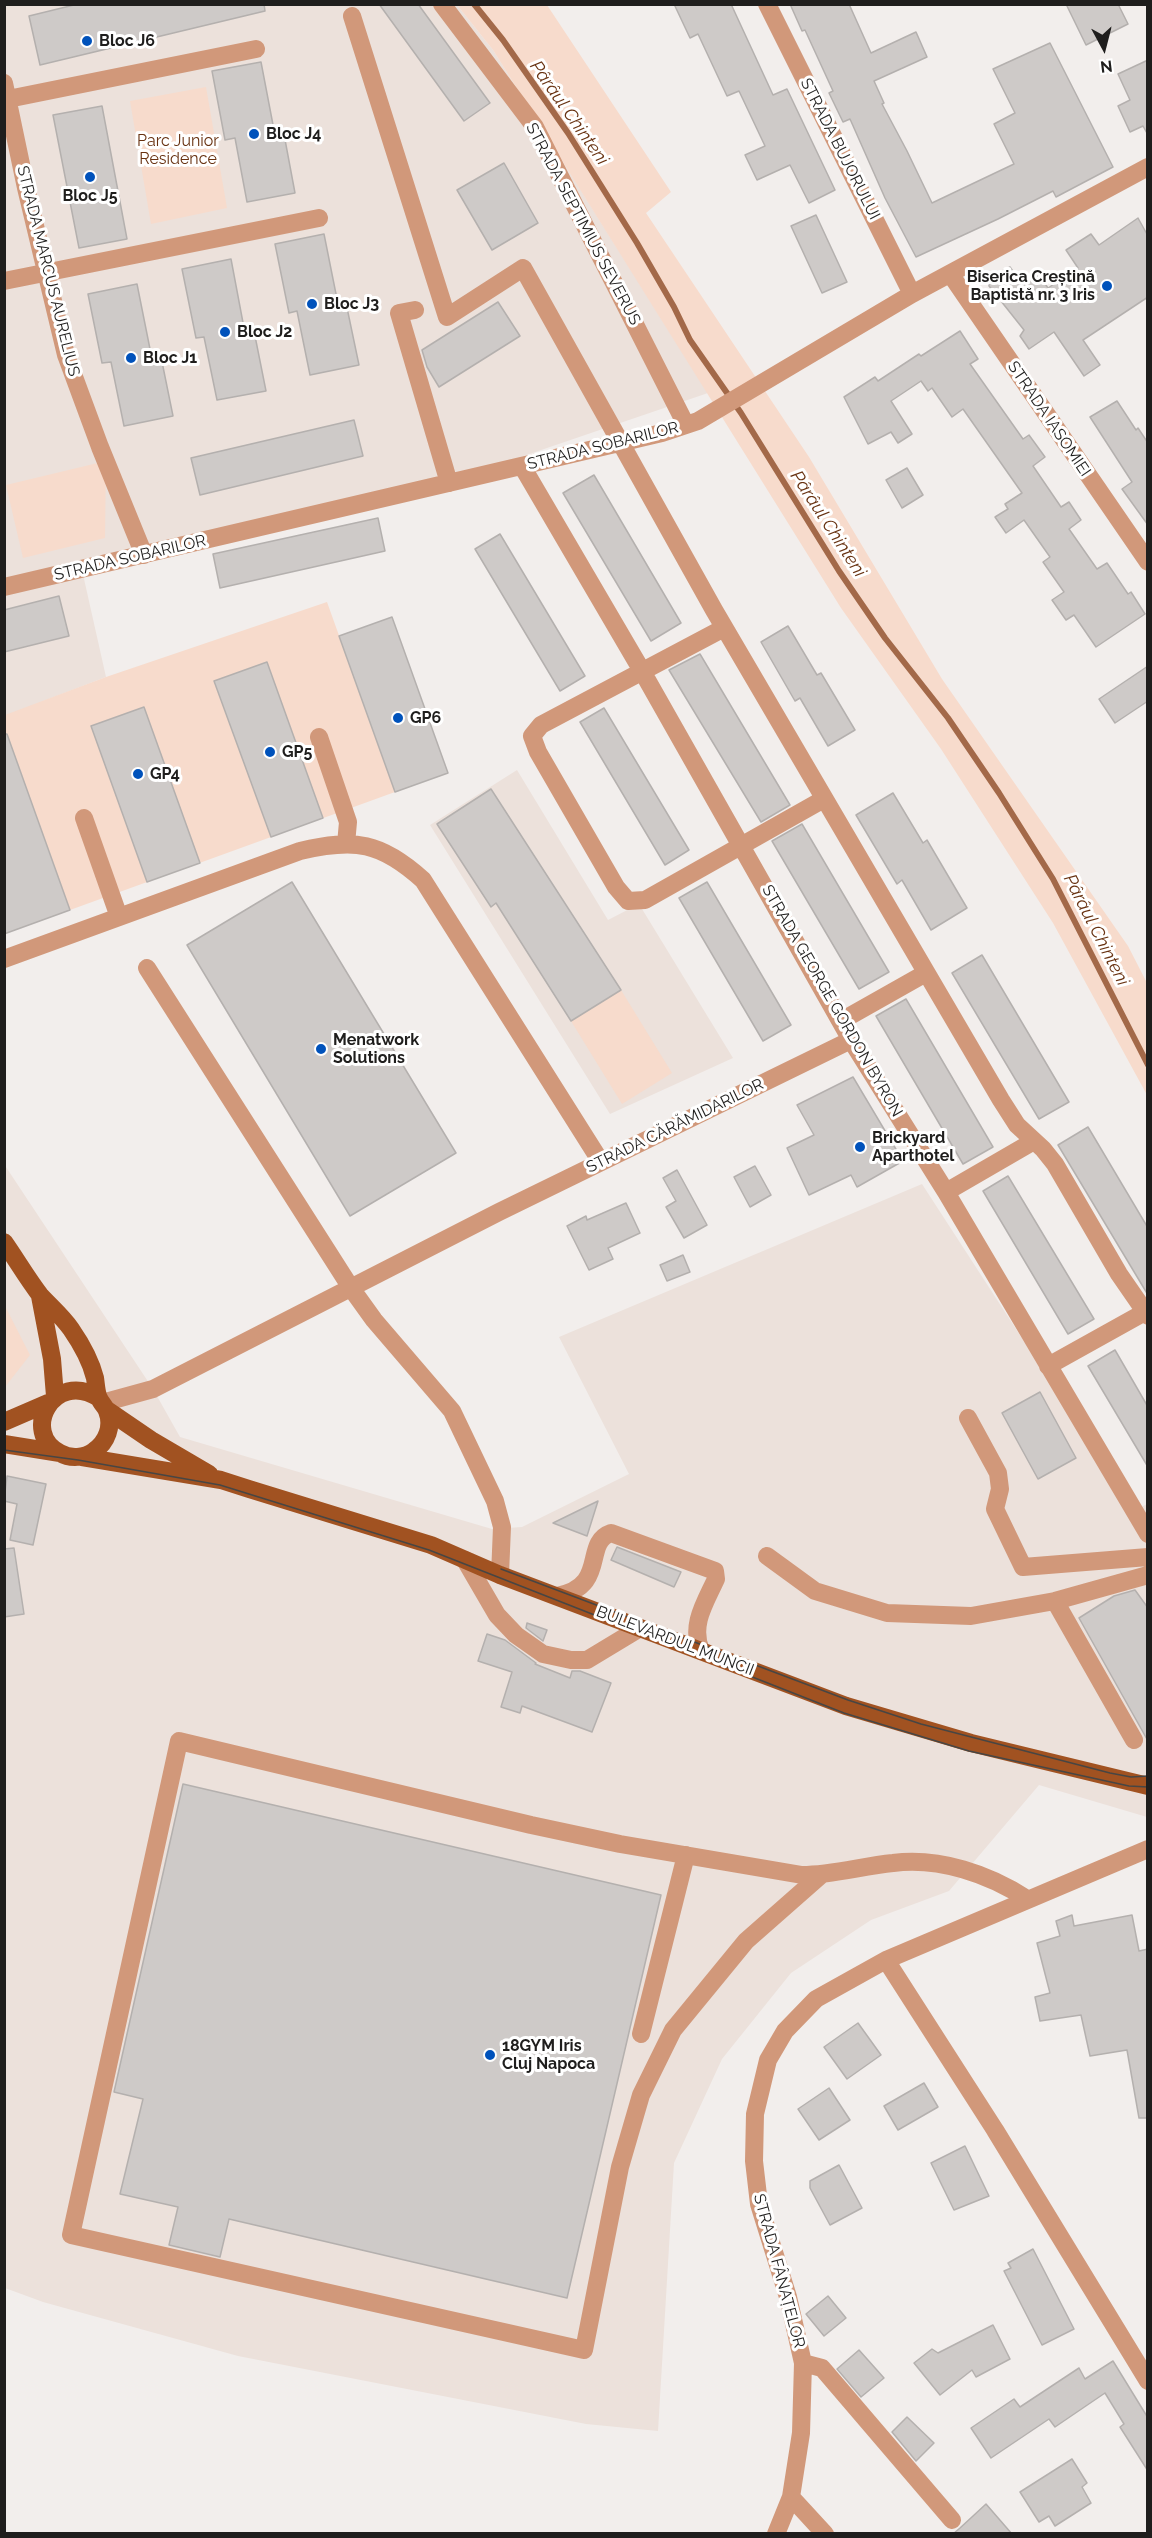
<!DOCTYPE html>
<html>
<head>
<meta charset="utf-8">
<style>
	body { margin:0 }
	#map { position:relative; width:1152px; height:2538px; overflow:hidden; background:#f2eeec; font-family:Raleway,sans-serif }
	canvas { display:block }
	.frame { position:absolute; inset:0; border:6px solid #1f1e1d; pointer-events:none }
	.north { position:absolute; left:1074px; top:18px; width:60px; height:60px; -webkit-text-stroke:4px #fff; paint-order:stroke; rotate:173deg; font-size:16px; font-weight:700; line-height:24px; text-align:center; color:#1f1e1d }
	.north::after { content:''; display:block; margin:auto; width:21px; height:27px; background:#1f1e1d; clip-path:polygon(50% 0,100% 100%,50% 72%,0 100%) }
</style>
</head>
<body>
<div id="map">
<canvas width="1152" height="2538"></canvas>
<div class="frame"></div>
<div class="north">N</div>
</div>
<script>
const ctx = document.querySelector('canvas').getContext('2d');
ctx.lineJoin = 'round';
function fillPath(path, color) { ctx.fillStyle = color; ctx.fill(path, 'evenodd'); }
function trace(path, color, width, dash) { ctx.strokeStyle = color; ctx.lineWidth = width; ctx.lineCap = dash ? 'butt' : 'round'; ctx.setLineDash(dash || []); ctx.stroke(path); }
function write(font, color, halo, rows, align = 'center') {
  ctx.font = font + ' Raleway,sans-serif'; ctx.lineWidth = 6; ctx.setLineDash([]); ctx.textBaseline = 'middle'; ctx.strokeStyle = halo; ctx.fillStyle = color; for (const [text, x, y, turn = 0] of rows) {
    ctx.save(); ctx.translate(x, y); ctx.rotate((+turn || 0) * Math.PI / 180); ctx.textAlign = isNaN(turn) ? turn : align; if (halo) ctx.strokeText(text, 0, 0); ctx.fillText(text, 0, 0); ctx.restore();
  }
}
fillPath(new Path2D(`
	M5,5h452l36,45 215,343 -278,95 -348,82 24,107 -101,39z
	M517,770l91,150 31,-16 94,154 -123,56 -180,-289z
	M4,1164l149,225 27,48 312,92 30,-2 107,-53 -70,-137 363,-153 212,327 13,-7v313l-108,-32 -90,106 -78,29 -80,53 -69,86 -48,104 -16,268 -72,-7 -348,-68 -195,-54 -38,-14z`), '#ece1db');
fillPath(new Path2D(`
	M457,5h90l124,187 -25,21 163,244 133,222 186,267 19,37v112l-94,-172 -112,-174 -100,-141 -348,-558z
	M206,87l21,121 -76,16 -21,-123z
	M106,461l-1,77 -82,20 -17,-73z
	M327,602l68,190 -325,118 -53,-148 -12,4v-51l101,-38z
	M621,990l51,83 -50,31 -51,-83z
	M4,1304l26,51 -25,32h-1z`), '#f7dbcc');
trace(new Path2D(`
	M474,4l29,36 65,93 69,110 37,64 16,33 51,73 98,158 46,67 63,80 51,75 54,86 95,186`), '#a36949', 6);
const building = new Path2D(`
	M78,4h186l1,7 -225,54 -11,-49z
	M379,4h39l72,99 -26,18z
	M674,4h57l42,91 14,-6 48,101 -26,13 -19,-38 -33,15 -12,-25 20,-9 -26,-55 -12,5 -29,-62 -8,4z
	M790,4h59l22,49 45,-21 11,25 -53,24 10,22 -2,1 25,47 25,52 82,-39 -20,-40 21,-11 -22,-44 57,-26 63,124 -57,30 -3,-6 -55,28 -82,38 -31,-59 -35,-79 -7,3 -14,-29 4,-2 -28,-61 -3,1z
	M1066,4h52l10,20 -42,21z
	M1148,60v75l-5,-9 -13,6 -12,-26 12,-6 -12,-26z
	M261,62l13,68 9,-1 12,64 -48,9 -12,-64 -10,2 -13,-69z
	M102,106l25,133 -48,9 -26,-133z
	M504,163l34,60 -46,27 -35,-60z
	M816,215l31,67 -25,11 -31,-67z
	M1138,218l10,18v61l-65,43 17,25 -16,11 -30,-44 -25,17 -9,-13 4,-6 -35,-44v-8l21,-11 13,19 16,-11 9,13 30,-20 -12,-18 25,-16 8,11z
	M324,234l14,70 8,-1 13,62 -49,10 -13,-64 -8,2 -14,-69z
	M231,259l13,69 9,-2 13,65 -49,9 -13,-63 -8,1 -14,-69z
	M137,284l14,70 9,-2 13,64 -49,10 -13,-64 -9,1 -14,-69z
	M498,302l22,34 -81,51 -12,-20 -5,-17z
	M960,331l18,28 -8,5 53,75 6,-4 16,22 -12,9 28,41 8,-5 12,18 -12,9 28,40 10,-6 21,31 3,-2 14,22 -49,33 -22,-32 -8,5 -14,-20 12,-8 -21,-30 7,-5 -26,-37 -18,13 -11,-16 13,-8 -3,-5 17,-11 -59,-84 -11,8 -20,-29 -4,3 -7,-10 -30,20 21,33 -14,9 -7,-11 -23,12 -24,-47 31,-20 3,4 41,-27 2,2z
	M1117,401l19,29 2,-2 10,15v82l-26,-36 10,-7 -42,-65z
	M354,420l9,36 -163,39 -9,-37z
	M907,468l16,27 -21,13 -16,-28z
	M594,475l87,148 -30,18 -88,-148z
	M378,518l7,33 -165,37 -7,-34z
	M500,534l85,142 -25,15 -85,-142z
	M59,596l10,40 -65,16v-42z
	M392,617l56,156 -53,19 -56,-156z
	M788,626l29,49 4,-2 34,57 -27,16 -28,-48 -5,3 -34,-59z
	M700,654l90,151 -29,17 -92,-152z
	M267,662l56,156 -52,19 -57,-156z
	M1148,666v35l-33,22 -16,-24z
	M144,707l56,156 -53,19 -56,-156z
	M604,708l85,142 -24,15 -85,-143z
	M4,734h3l63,176 -66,24z
	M491,789l130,201 -50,31 -75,-118 -5,4 -54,-83z
	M893,793l30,50 4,-3 40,68 -36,22 -29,-50 -5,4 -41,-69z
	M802,824l87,148 -30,17 -87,-148z
	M292,882l164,271 -106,63 -163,-271z
	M707,882l84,143 -28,16 -84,-143z
	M982,955l87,147 -30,17 -87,-146z
	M906,999l87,148 -30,17 -87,-148z
	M853,1077l50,84 -46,26 -6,-12 -42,20 -22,-47 27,-13 -17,-30z
	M1088,1127l60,101v67l-90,-150z
	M755,1166l16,29 -21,12 -16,-30z
	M677,1170l30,55 -23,13 -18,-31 10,-6 -13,-23z
	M1008,1176l86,143 -26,15 -85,-143z
	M626,1203l14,30 -32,15 5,11 -24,11 -22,-44 19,-10 1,4z
	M683,1255l7,17 -23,9 -7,-16z
	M1115,1350l33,57v60l-60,-101z
	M1040,1392l36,66 -38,21 -36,-66z
	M7,1476l39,8 -13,61 -23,-5 7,-36 -13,-3z
	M598,1501l-11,35 -34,-13z
	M617,1547l64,25 -7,15 -63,-27z
	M14,1548l10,66 -20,3v-68z
	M1135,1590l13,18v133l-69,-123 35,-22z
	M527,1623l20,7 -4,11 -17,-13z
	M487,1634l18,6 31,23 -1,1 35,14 2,-7h8l31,12 -19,49 -70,-26 -2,7 -19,-6 11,-35 -34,-11z
	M183,1784l478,111 -94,403 -338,-79 -9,38 -51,-12 9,-38 -58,-13 23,-95 -29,-7z
	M1072,1915l2,11 58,-11 7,36 9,-2v169h-9l-12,-68 -37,6 -9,-41 -41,6 -5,-24 15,-4 -13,-50 23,-7 -4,-15z
	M858,2023l23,32 -34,24 -23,-32z
	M924,2083l14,24 -40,23 -14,-24z
	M829,2088l21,32 -31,20 -21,-31z
	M965,2146l24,50 -35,14 -23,-47z
	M839,2165l23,43 -32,17 -20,-37v-7z
	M1033,2249l41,80 -32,16 -38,-74 7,-3 -3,-5z
	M828,2296l18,22 -22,18 -18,-22z
	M993,2325l17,34 -34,18 -4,-7 -32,25 -26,-32 18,-14 6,4z
	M859,2350l25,28 -23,19 -24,-28z
	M1113,2361l35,57v53l-28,-44 4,-3 -19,-31 -50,34 -6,-8 -58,39 -20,-30 43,-29 6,8 59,-39 6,11z
	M907,2417l27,26 -18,18 -24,-29z
	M1072,2459l15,24 -5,4 9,16 -36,23 -6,-10 -10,6 -19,-30z
	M986,2504l26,30h-59l7,-6z`);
fillPath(building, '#cecac8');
trace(building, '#b4b0ae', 1.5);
trace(new Path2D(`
	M442,4l93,123 151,298
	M767,4l145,290
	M352,16l95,301 76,-49 191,342 287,490 16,25 26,24 12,15 64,110 29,42
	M4,83l22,105 40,167 34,92 44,108
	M8,99l248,-50
	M951,275l197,287
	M4,281l315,-63
	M415,310l-16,3 50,170
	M522,466l120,205 209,369 95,152 202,342
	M4,587l658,-154 36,-12 214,-127 236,-127
	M724,628l-183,97 -9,11 6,16 78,135 12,14 17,-1 179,-101
	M319,737l29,85 -2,22
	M84,818l35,99
	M4,959l296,-108c55,-13 81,-9 123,29l178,282
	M147,968l204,320 23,32 78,91 43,90 7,26 -2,48
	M841,1021l85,-48
	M946,1192l88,-51
	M1048,1366l97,-54
	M102,1403l51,-14 346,-177 352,-172
	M968,1418l30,55 2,16 -5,20 28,58 125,-10
	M767,1556l48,35 72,22 84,3 84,-15 93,-26
	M465,1560l32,55 19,20 27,19 28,6h16l53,-32
	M557,1596c52,-10 25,-53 54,-63l104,38 1,8c-11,24 -26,46 -15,72
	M1055,1601l79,139
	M821,1875l-75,66 -73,89 -32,65 -21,72 -36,183 -513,-115 108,-494 352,84 89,19 182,31c31,0 60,-9 91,-12 46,-6 96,11 134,36
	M886,1960l109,170 153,251
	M641,2034l45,-179
	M803,2363l19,5 130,152
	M791,2497l34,37
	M776,2534l15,-37 10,-64 2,-70 -15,-66 -29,-93 -5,-43 1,-47 13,-54 17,-29 31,-32 70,-39 262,-111`), '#d1987a', 18);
trace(new Path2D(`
	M4,1242c12,17 23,36 36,53 10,11 22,21 31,34 9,13 20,33 24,49 1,6 1,12 3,18 2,6 7,10 9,15 6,15 0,31 -13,40 -9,7 -24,8 -34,2 -40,-20 -7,-84 39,-55
	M40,1296l12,63 3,37
	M107,1410l44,30 58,34
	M4,1422l44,-19
	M4,1444l56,9
	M82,1457l139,23 28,9 182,56 69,30 346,131 125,37 177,43`), '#a15221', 18);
trace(new Path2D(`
	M4,1450l74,10 142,25 209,65 415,163 125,38 160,35 19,1
	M501,1569l347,131 73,24 189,49 21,4 17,-1`), '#474644', 1.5);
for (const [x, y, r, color] of [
	[87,41,6,"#0052bb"],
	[254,134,6,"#0052bb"],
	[90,177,6,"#0052bb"],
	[1107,286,6,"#0052bb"],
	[312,304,6,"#0052bb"],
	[225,332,6,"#0052bb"],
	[131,358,6,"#0052bb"],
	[398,718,6,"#0052bb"],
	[270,752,6,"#0052bb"],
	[138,774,6,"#0052bb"],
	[321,1049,6,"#0052bb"],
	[860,1147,6,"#0052bb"],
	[490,2055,6,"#0052bb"]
]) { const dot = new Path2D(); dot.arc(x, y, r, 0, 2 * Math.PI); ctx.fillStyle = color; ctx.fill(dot); trace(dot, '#fff', 2); }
write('bold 16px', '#1f1e1d', '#fff', [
	["Bloc J6",99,41],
	["Bloc J4",266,134],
	["Bloc J5",90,196,"center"],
	["Biserica Creștină",1095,277,"right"],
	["Baptistă nr. 3 Iris",1095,295,"right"],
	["Bloc J3",324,304],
	["Bloc J2",237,332],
	["Bloc J1",143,358],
	["GP6",410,718],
	["GP5",282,752],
	["GP4",150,774],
	["Menatwork",333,1040],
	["Solutions",333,1058],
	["Brickyard",872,1138],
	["Aparthotel",872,1156],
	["18GYM Iris",502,2046],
	["Cluj Napoca",502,2064]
], 'left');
write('16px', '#673110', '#fff', [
	["Parc Junior",178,141],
	["Residence",178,159]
]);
write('16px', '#1f1e1d', '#fff', [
	["STRADA BUJORULUI",840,149,63],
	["STRADA SEPTIMIUS SEVERUS",583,224,62],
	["STRADA MARCUS AURELIUS",48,271,76],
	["STRADA IASOMIEI",1049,419,56],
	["STRADA SOBARILOR",603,446,-14],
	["STRADA SOBARILOR",130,558,-13],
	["STRADA GEORGE GORDON BYRON",832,1001,60],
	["STRADA CĂRĂMIDARILOR",675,1126,-26],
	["BULEVARDUL MUNCII",675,1641,21],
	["STRADA FÂNAȚELOR",779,2271,75]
]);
write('italic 18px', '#683211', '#fff', [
	["Pârâul Chinteni",569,113,55],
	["Pârâul Chinteni",828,524,57],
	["Pârâul Chinteni",1096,930,63]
]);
</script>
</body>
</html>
